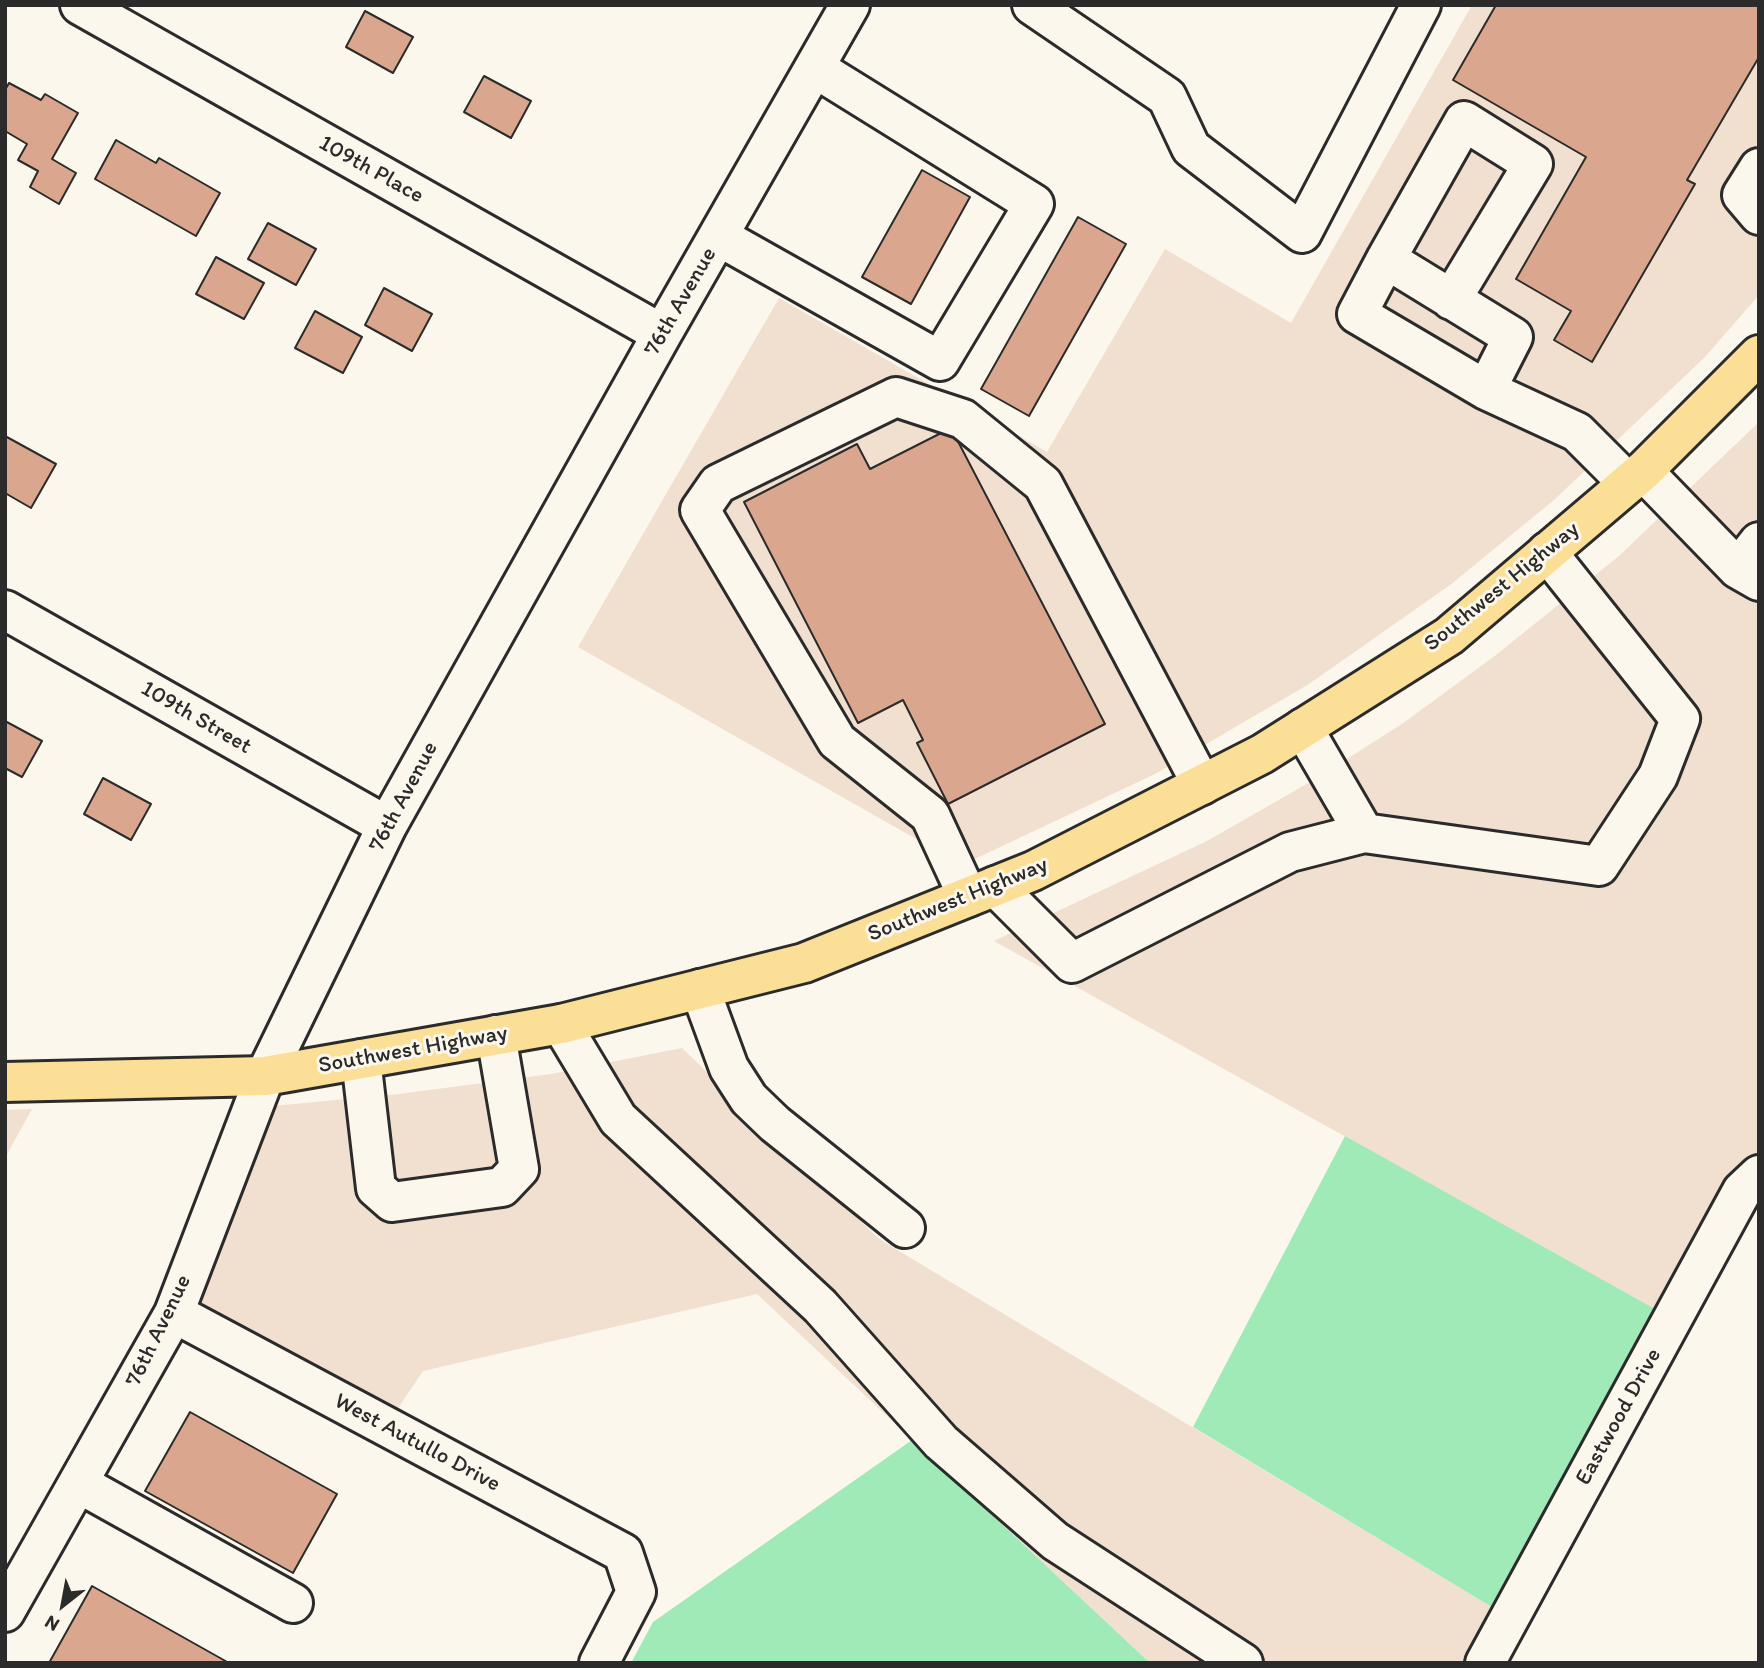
<!DOCTYPE html>
<html>
<head>
<meta charset="utf-8">
<style>
	body { margin:0 }
	#map { position:relative; width:1764px; height:1668px; overflow:hidden; background:#fbf7ec; font-family:Itim,sans-serif }
	canvas { display:block }
	.frame { position:absolute; inset:0; border:7px solid #2b2b2b; pointer-events:none }
	.north { position:absolute; left:28px; top:1570px; width:70px; height:70px; -webkit-text-stroke:5px #fbf7ec; paint-order:stroke; rotate:211deg; font-size:19px; font-weight:700; line-height:28px; text-align:center; color:#2b2b2b }
	.north::after { content:''; display:block; margin:auto; width:24px; height:32px; background:#2b2b2b; clip-path:polygon(50% 0,100% 100%,50% 72%,0 100%) }
</style>
</head>
<body>
<div id="map">
<canvas width="1764" height="1668"></canvas>
<div class="frame"></div>
<div class="north">N</div>
</div>
<script>
const ctx = document.querySelector('canvas').getContext('2d');
ctx.lineJoin = 'round';
function fillPath(path, color) { ctx.fillStyle = color; ctx.fill(path, 'evenodd'); }
function trace(path, color, width, dash) { ctx.strokeStyle = color; ctx.lineWidth = width; ctx.lineCap = dash ? 'butt' : 'round'; ctx.setLineDash(dash || []); ctx.stroke(path); }
function write(font, color, halo, rows, align = 'center') {
  ctx.font = font + ' Itim,sans-serif'; ctx.lineWidth = 6; ctx.setLineDash([]); ctx.textBaseline = 'middle'; ctx.strokeStyle = halo; ctx.fillStyle = color; for (const [text, x, y, turn = 0] of rows) {
    ctx.save(); ctx.translate(x, y); ctx.rotate((+turn || 0) * Math.PI / 180); ctx.textAlign = isNaN(turn) ? turn : align; if (halo) ctx.strokeText(text, 0, 0); ctx.fillText(text, 0, 0); ctx.restore();
  }
}
fillPath(new Path2D(`
	M1472,5h287v290l-54,62 -151,143 -104,85 -141,99 -154,90 -193,91 -384,-218 201,-349 268,154 118,-203 126,74z
	M1759,422v753l-86,144 -679,-378 213,-100 110,-63 85,-54 94,-69 123,-99z
	M682,1048l197,191 631,379 -25,45h-335l-393,-369 -334,77 -37,55 -212,-113 78,-205 147,-14 152,-20z
	M32,1109l-27,49v-48z`), '#f1dfd0');
fillPath(new Path2D(`
	M1345,1136l328,183 -163,299 -317,-191z
	M912,1440l238,223h-519l22,-41z`), '#a0eab8');
const building = new Path2D(`
	M1496,5h263v52l-72,123 8,4 -103,178 -38,-22 17,-29 -55,-32 70,-122 -133,-77z
	M365,11l48,26 -20,36 -47,-26z
	M484,76l47,25 -20,37 -47,-26z
	M9,83l32,17 4,-6 33,19 -26,46 24,14 -17,31 -29,-17 8,-16 -20,-11 9,-16 -22,-13v-41z
	M116,140l40,23 3,-5 61,35 -24,43 -101,-57z
	M922,170l48,27 -59,107 -49,-27z
	M1078,217l48,27 -97,172 -48,-27z
	M268,223l48,26 -20,36 -48,-26z
	M216,257l48,26 -20,36 -48,-25z
	M384,288l48,26 -20,37 -47,-26z
	M315,311l47,26 -19,36 -48,-25z
	M951,428l154,296 -157,80 -31,-61 6,-3 -20,-40 -45,23 -114,-221 113,-58 13,25z
	M5,436l51,28 -25,44 -26,-15z
	M5,721l37,20 -20,36 -17,-9z
	M103,778l48,26 -20,36 -47,-26z
	M190,1412l147,82 -44,79 -148,-82z
	M92,1586l137,77h-180z`);
fillPath(building, '#daa78e');
trace(building, '#2b2b2b', 2);
const minor = new Path2D(`
	M80,5l582,329
	M1032,5l135,92 24,51 111,85 119,-228
	M1759,168l-17,27 17,20
	M718,236l222,125 94,-157 -219,-136
	M1386,259l78,-138 69,43 -82,136
	M1486,390l27,-53 -127,-78 -29,55 129,76 91,42 51,51
	M1643,471l95,98 21,12
	M1738,569l21,-27
	M5,610l382,216
	M1303,728l61,105 235,33 59,-90 22,-57 -133,-167
	M995,886l77,77 218,-111 74,-19
	M968,897l-38,-82 -93,-74 -137,-231 18,-26 178,-87 67,22 80,65 159,301
	M700,989l29,79 20,31 26,25 130,104
	M561,1024l57,95 202,187 121,136 114,99 188,122
	M361,1059l15,129 16,14 110,-15 17,-18 -23,-134
	M174,1313l449,240 13,39 -37,71
	M78,1483l215,120
	M5,1612l169,-299 91,-237 122,-250 275,-492 188,-329
	M1485,1663l257,-472 17,-16`);
const major = new Path2D(`
	M5,1082l260,-6 296,-52 243,-61 229,-92 229,-117 187,-118 194,-165 116,-116`);
trace(minor, '#2b2b2b', 44);
trace(major, '#2b2b2b', 44);
trace(minor, '#fbf7ec', 38);
trace(major, '#fbdf96', 38);
write('23px', '#2b2b2b', '#fbf7ec', [
	["109th Place",371,170,29],
	["76th Avenue",681,302,-60],
	["Southwest Highway",1502,587,-39],
	["109th Street",196,718,30],
	["76th Avenue",404,797,-62],
	["Southwest Highway",958,900,-22],
	["Southwest Highway",413,1050,-10],
	["76th Avenue",159,1331,-64],
	["Eastwood Drive",1619,1417,-61],
	["West Autullo Drive",417,1443,28]
]);
</script>
</body>
</html>
